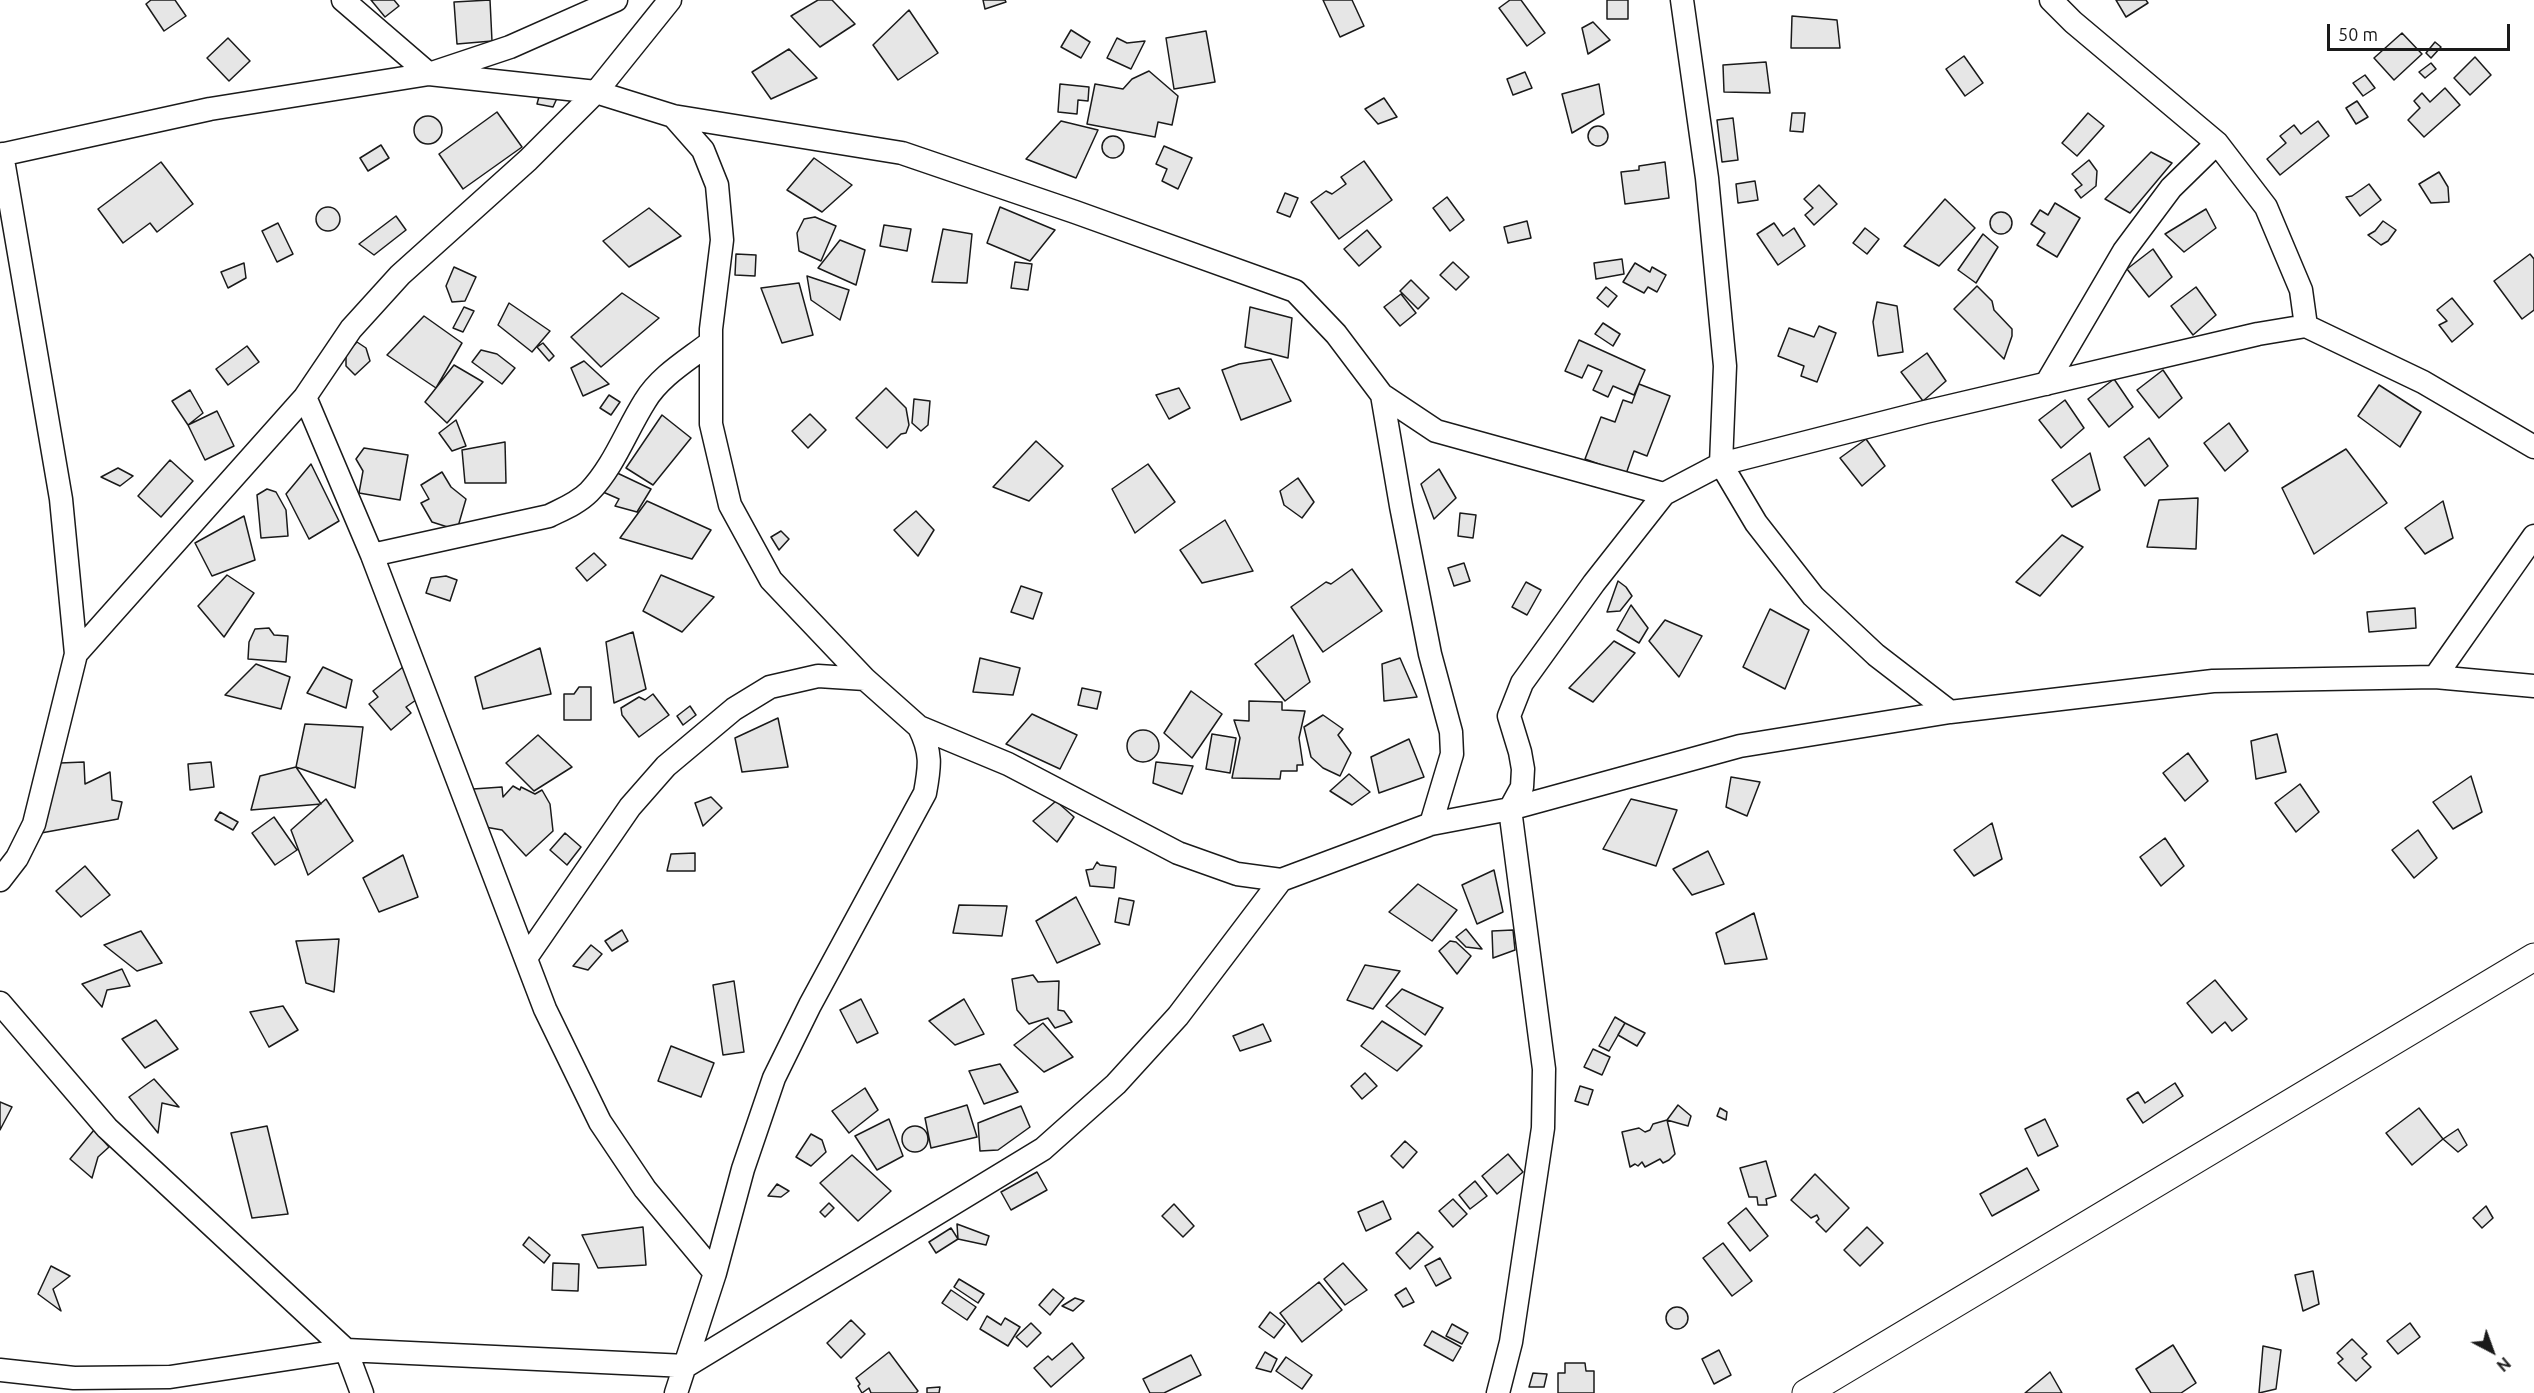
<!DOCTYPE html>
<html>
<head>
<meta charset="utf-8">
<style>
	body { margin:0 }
	#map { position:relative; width:2534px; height:1393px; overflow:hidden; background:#fff; font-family:Ubuntu,sans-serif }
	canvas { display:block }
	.north { position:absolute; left:2462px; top:1321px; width:60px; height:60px; -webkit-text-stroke:4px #fff; paint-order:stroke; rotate:139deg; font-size:16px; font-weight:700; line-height:24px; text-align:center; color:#1a1a1a }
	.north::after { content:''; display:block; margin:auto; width:21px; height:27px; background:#1a1a1a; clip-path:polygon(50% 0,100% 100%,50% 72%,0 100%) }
	.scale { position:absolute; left:2327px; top:24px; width:183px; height:27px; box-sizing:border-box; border:3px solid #1a1a1a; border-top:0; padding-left:8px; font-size:18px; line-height:21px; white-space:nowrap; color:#1a1a1a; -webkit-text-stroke:4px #fff; paint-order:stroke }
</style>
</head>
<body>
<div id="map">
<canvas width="2534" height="1393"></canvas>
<div class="north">N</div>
<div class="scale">50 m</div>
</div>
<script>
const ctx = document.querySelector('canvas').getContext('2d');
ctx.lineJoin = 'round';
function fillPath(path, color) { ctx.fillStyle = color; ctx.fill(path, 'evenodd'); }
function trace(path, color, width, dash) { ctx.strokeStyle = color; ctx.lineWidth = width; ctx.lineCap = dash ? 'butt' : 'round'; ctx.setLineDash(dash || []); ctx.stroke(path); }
const building = new Path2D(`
	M151,0h24l11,16 -22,15 -18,-27z
	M371,0h23l5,6 -14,11z
	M490,0l2,41 -35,3 -3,-42z
	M818,0h14l23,24 -35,23 -29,-31z
	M983,0h22l1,2 -21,7z
	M1323,0h29l12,26 -24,11z
	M1510,0h11l24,33 -18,13 -28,-38z
	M1607,0h21v19h-21z
	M2116,0h30l2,3 -22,14z
	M909,10l29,43 -40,27 -25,-35z
	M1792,16l45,4 3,28h-49z
	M1593,22l17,18 -22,14 -6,-26z
	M1071,30l19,12 -9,16 -20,-11z
	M1206,31l9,51 -41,7 -8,-51z
	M2402,33l20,21 -28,26 -20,-22z
	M228,38l22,23 -21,20 -22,-23z
	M1117,38l10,5 18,-2 -14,28 -24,-11z
	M2435,42l6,5 -10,11 -5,-5z
	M789,49l28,29 -46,21 -19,-27z
	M1964,56l19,27 -18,13 -19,-27z
	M2475,57l16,18 -21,20 -16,-17z
	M1766,62l4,31 -46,-1 -1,-27z
	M2431,63l5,6 -11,9 -6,-6z
	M1149,71l29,25 -6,29 -14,-3 -3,15 -68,-13 8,-40 28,5 9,-10z
	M1525,72l7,16 -19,7 -6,-16z
	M2365,75l10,13 -12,8 -10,-13z
	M1060,84l29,3 -1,14 -10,-1 -1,14 -19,-2z
	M1599,84l5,30 -32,19 -10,-39z
	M2445,88l15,17 -36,32 -16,-17 12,-12 -6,-7 8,-8 8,9z
	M540,93l18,3 -5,11 -16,-3z
	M1384,98l13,19 -19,7 -13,-15z
	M2357,101l11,16 -12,7 -10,-16z
	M497,112l25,35 -59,42 -24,-35z
	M1792,113h13l-2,19 -13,-1z
	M2088,113l16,13 -27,30 -15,-13z
	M414 130a14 14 0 1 1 28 0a14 14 0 1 1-28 0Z
	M1733,118l5,42 -16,2 -5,-42z
	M1061,121l37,9 -22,48 -50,-19z
	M2318,121l11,15 -49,39 -13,-16 19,-16 -6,-7 14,-11 7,9z
	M1588 136a10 10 0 1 1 20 0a10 10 0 1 1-20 0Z
	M1102 147a11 11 0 1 1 22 0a11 11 0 1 1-22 0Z
	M381,145l8,13 -21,13 -8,-13z
	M1164,146l28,12 -14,31 -16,-8 5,-12 -11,-5z
	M2151,152l21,11 -42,50 -25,-14z
	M814,158l38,27 -30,27 -35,-22z
	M2089,160l8,11 -1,15 -15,12 -6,-8 7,-5 -10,-11z
	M1364,161l28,39 -53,39 -28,-37 15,-11 6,3 14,-10 -5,-7z
	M161,162l32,42 -36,28 -7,-9 -27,20 -25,-34z
	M1665,162l4,36 -44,6 -4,-32 18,-2v-4z
	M2439,172l9,15 1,15 -18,1 -12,-19z
	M1755,181l3,19 -20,3 -2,-19z
	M2369,184l12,16 -21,16 -14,-19 6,-1z
	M1819,185l18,19 -23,21 -9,-10 8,-7 -9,-9z
	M1285,193l13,5 -8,19 -13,-5z
	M1447,197l17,23 -14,11 -17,-23z
	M1945,199l30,29 -36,38 -35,-20z
	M2055,203l25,15 -23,39 -20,-12 8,-12 -14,-9 9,-14 8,5z
	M316 219a12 12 0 1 1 24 0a12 12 0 1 1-24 0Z
	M1000,207l55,23 -25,31 -43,-18z
	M649,208l32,28 -52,31 -26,-26z
	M2206,209l10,19 -32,24 -19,-18z
	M1990 223a11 11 0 1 1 22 0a11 11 0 1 1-22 0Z
	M396,216l10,14 -32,25 -15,-11z
	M815,217l21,9 -15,35 -22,-10 -2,-18 7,-14z
	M1527,221l4,17 -23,5 -4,-16z
	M2383,221l13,9 -8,11 -7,4 -13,-10 7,-4z
	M278,223l15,31 -16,8 -15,-31z
	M1774,223l9,13 11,-8 11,18 -27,19 -21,-31z
	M884,225l27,4 -4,22 -27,-5z
	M1865,228l14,11 -12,15 -14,-11z
	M943,229l29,5 -5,49 -35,-1z
	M1367,230l14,17 -22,19 -15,-17z
	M1983,234l15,13 -22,36 -18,-13z
	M840,240l25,10 -9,35 -38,-17z
	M2153,249l19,28 -23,20 -22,-28z
	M736,254l20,1 -1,21 -20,-1z
	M2530,254l4,5v51l-12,9 -28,-38z
	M1622,259l2,15 -28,5 -2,-16z
	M1015,262l17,2 -4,26 -17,-2z
	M1453,262l16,15 -13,13 -16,-15z
	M244,263l2,15 -18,10 -7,-16z
	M1635,263l15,9 2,-5 14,8 -9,17 -9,-5 -4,6 -21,-11z
	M454,267l22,10 -11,24 -13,1 -6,-16z
	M807,276l42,14 -9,30 -29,-20z
	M1411,280l18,18 -11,11 -18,-18z
	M799,283l14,52 -31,8 -21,-55z
	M1977,286l15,15 2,9 18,19v7l-8,23 -50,-50z
	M1606,287l11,9 -9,11 -11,-9z
	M2196,287l20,28 -23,20 -22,-29z
	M622,293l37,25 -58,49 -30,-30z
	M1401,294l15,19 -16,13 -16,-19z
	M2452,298l21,26 -21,18 -13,-17 8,-4 -10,-11z
	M1877,302l20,4 6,46 -25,4 -5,-34z
	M509,303l41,28 -18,21 -34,-27z
	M464,307l10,4 -11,21 -10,-4z
	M1250,307l42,11 -4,40 -43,-11z
	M424,316l38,27 -26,45 -49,-33z
	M1603,323l17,11 -7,12 -18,-12z
	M1819,326l17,7 -19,49 -16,-6 3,-10 -26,-10 11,-28 25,9z
	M1579,340l66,30 -11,25 -21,-9 -5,11 -15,-7 9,-19 -14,-6 -6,13 -17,-7z
	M357,342l9,6 4,13 -15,14 -9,-9v-13z
	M543,343l11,13 -5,5 -12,-14z
	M247,346l12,16 -31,23 -12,-16z
	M481,350l16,4 18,14 -13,16 -30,-22z
	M1927,353l19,28 -23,20 -22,-29z
	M1271,359l20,42 -50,19 -19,-50 17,-6z
	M584,361l25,23 -26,12 -12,-28z
	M454,365l29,17 -36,41 -22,-21z
	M2163,370l19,28 -23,20 -22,-28z
	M2114,379l19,28 -24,20 -21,-28z
	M1639,384l31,12 -23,60 -13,-5 -8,23 -41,-15 16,-42 14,5 8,-22 9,3z
	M2379,385l42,27 -21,35 -42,-31z
	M886,388l20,20 3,17 -3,8 -5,1 -14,14 -31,-30z
	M1179,388l11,20 -21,11 -13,-24z
	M190,390l13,23 -15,12 -16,-24z
	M609,395l11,7 -9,13 -11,-7z
	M914,399l16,2 -2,24 -7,6 -9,-8z
	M2065,400l19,28 -23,20 -22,-28z
	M217,411l17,35 -29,14 -17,-35z
	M810,414l16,16 -18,18 -16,-17z
	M662,415l29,23 -38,47 -27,-17z
	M456,420l10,26 -14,5 -13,-18z
	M2229,423l19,28 -23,20 -21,-28z
	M2149,438l19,28 -23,20 -21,-29z
	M1866,439l19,27 -23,20 -22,-28z
	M1036,441l27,25 -34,35 -36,-14z
	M505,442l1,41h-41l-3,-33z
	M364,448l44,7 -8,45 -41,-7 4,-22 -7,-12z
	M2346,449l41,54 -73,51 -32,-66z
	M2090,453l10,37 -28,17 -20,-27z
	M170,460l23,21 -32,36 -23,-21z
	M311,464l28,57 -30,18 -23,-45z
	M1148,464l27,38 -40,31 -23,-44z
	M118,468l15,8 -13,10 -19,-9z
	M1439,469l17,29 -22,21 -13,-35z
	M613,471l38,18 -14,23 -22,-6 4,-7 -16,-7z
	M442,472l9,15 15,12 -9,31 -25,-8 -11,-19 8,-4 -8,-14z
	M1298,478l16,24 -12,16 -18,-13 -4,-14z
	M267,489l9,3 10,18 2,26 -27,2 -4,-43z
	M2198,498l-2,51 -49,-2 12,-47z
	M647,501l64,29 -19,29 -72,-21z
	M2443,501l10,37 -28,16 -20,-26z
	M916,511l18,19 -16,26 -24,-26z
	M1460,513l16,2 -3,23 -15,-2z
	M244,516l11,44 -43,16 -17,-33z
	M1225,520l28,51 -51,12 -22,-33z
	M781,531l8,8 -10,11 -8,-13z
	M2062,535l21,12 -43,49 -24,-14z
	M594,553l12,12 -19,16 -11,-13z
	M1464,563l6,18 -16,5 -6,-18z
	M1352,569l30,42 -59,41 -32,-45 35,-25 5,2z
	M227,575l27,18 -30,44 -26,-31z
	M661,575l53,22 -32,35 -39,-21z
	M446,576l11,4 -7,21 -24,-8 5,-15z
	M1618,581l8,6 6,9 -12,15 -13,1z
	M1526,582l15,8 -14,25 -15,-8z
	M1021,586l21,7 -9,26 -22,-7z
	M1631,605l17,23 -9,15 -22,-13z
	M2415,608l1,20 -47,4 -2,-20z
	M1770,609l39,21 -24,59 -42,-22z
	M1665,620l37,16 -23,41 -30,-36z
	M269,628l5,7 14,1 -2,26 -38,-3 1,-17 6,-13z
	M633,632l13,57 -32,14 -8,-61z
	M1293,635l17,47 -25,19 -30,-37z
	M1614,641l21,12 -42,49 -24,-14z
	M540,648l11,46 -68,15 -8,-32z
	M980,658l40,10 -7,27 -40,-3z
	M1400,658l17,39 -33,4 -2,-37z
	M256,664l34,13 -9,32 -56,-14z
	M323,667l29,13 -6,28 -39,-15z
	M403,667l13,33 -10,7 5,6 -20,17 -22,-26 9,-7 -5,-6z
	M579,687h12v33h-27v-26h10z
	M1082,688l19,4 -4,17 -19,-4z
	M1191,691l31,23 -30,44 -28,-25z
	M653,694l16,21 -30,22 -17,-22 -1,-7 18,-11 6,3z
	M1249,701l33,1v8l23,1 -6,27 4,27h-6v6h-16l-1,8 -48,-1 8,-40 -6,-18 15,1z
	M690,706l6,9 -13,10 -6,-9z
	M1032,714l45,21 -17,34 -54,-25z
	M1323,715l20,14 -5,6 13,18 -11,23 -17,-8 -12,-11 -7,-30z
	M778,718l10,49 -46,5 -7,-34z
	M305,724l58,3 -8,61 -59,-21z
	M1127 746a16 16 0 1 1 32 0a16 16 0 1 1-32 0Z
	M1212,734l24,4 -6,35 -24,-4z
	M2277,734l9,38 -30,7 -5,-38z
	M538,735l34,32 -38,24 -28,-28z
	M1409,739l15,38 -45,16 -8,-36z
	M2188,753l20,28 -23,20 -22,-28z
	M84,762l1,22 25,-12 2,28 10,2 -4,17 -77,14 19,-70z
	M211,762l3,25 -24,3 -2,-26z
	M1156,762l37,4 -11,28 -29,-11z
	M296,767l25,37 -70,6 9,-34z
	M1349,774l21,18 -18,13 -22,-14z
	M2471,776l11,36 -29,17 -20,-27z
	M1731,777l29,5 -13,34 -21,-9z
	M2300,784l19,28 -23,20 -21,-29z
	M513,786l7,4 1,-3 14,7 7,-4 8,14 3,27 -27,25 -24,-26 -17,-3 -12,-38 29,-2 1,10z
	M711,797l11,11 -19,18 -8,-23z
	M326,799l27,42 -45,34 -17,-45z
	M1631,799l46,11 -21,56 -53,-17z
	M1056,801l18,16 -17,25 -24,-21z
	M220,812l18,10 -5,8 -18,-10z
	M274,817l23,33 -22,15 -23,-32z
	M1992,823l10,36 -28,17 -20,-26z
	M2418,830l19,28 -23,20 -22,-28z
	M565,833l16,14 -14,18 -17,-15z
	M2165,838l19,28 -23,20 -21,-29z
	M1708,851l16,33 -32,11 -19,-26z
	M695,853v18h-28l4,-17z
	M403,855l15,42 -39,15 -16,-34z
	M1097,862l3,3 16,2 -2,21 -24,-2 -4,-16 7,-1z
	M85,866l25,29 -29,22 -25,-26z
	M1494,870l9,42 -26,12 -15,-39z
	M1418,884l39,26 -25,31 -43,-29z
	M1076,897l24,47 -43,19 -21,-42z
	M1119,898l15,3 -5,24 -14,-3z
	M959,905l48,1 -5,30 -49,-3z
	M1754,913l13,46 -42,5 -9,-31z
	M1466,929l16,20 -16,-2 -10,-10z
	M622,930l6,11 -16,10 -7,-10z
	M1513,930l2,20 -22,8 -1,-27z
	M141,931l21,32 -25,8 -33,-26z
	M339,939l-5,53 -28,-9 -10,-42z
	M1450,941l6,1 15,14 -14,18 -18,-23z
	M591,945l11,9 -14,16 -15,-4z
	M1365,965l35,6 -27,38 -26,-9z
	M122,969l8,17 -23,4 -5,17 -20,-23z
	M1033,975l5,7 21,-1 -1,29 6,1 8,11 -17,6 -7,-10 -19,6 -12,-14 -5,-31z
	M2215,980l32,39 -15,12 -7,-9 -13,11 -25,-30z
	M734,981l10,71 -21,3 -10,-70z
	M1402,989l41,19 -18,27 -39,-29z
	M861,999l17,34 -21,10 -17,-33z
	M964,999l20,35 -29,11 -26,-24z
	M283,1006l15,24 -29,17 -19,-35z
	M1615,1017l10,6 -16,28 -10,-5z
	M156,1020l22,29 -33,19 -23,-29z
	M1382,1021l40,25 -25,25 -36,-25z
	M1043,1023l30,34 -29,15 -30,-27z
	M1625,1023l20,10 -8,13 -19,-11z
	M1263,1024l8,17 -31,10 -7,-15z
	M671,1046l43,17 -13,34 -43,-16z
	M1593,1049l17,8 -8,18 -18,-8z
	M1000,1064l18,28 -34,12 -15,-33z
	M1365,1073l12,13 -15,13 -11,-13z
	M154,1079l25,28 -17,-4 -4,30 -29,-36z
	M2175,1083l8,13 -40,27 -16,-24 11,-7 7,11z
	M1580,1086l13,4 -5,15 -13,-4z
	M865,1088l13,22 -29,23 -17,-22z
	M0,1102l12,5 -12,23z
	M967,1105l10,32 -46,11 -6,-30z
	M1678,1105l13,11 -3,10 -21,-6z
	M1021,1106l9,21 -32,23 -18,1 -2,-28z
	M1720,1108l7,4 -1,8 -9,-4z
	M2419,1108l24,31 -31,26 -26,-32z
	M889,1119l14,37 -26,14 -22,-34z
	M2045,1119l13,27 -20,10 -13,-27z
	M1667,1120l8,34 -6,6 -6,3 -3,-4 -15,8 -3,-5 -4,4 -3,-2 -5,3 -8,-35 17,-4 6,4 5,-2 3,-6z
	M902 1139a13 13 0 1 1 26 0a13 13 0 1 1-26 0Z
	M267,1126l21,88 -36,4 -21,-85z
	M2458,1129l9,16 -9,7 -15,-13z
	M94,1130l15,17 -11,10 -6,21 -22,-19z
	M811,1134l11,6 4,12 -15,14 -15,-9z
	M1405,1141l12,11 -14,16 -12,-12z
	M1508,1154l15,18 -26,22 -15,-18z
	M852,1155l39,36 -33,30 -38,-38z
	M1766,1161l10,35 -10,3 1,6h-9l-1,-8h-8l-9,-29z
	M2027,1168l12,22 -47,26 -12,-22z
	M1037,1172l10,18 -36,20 -10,-18z
	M1815,1174l34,34 -23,24 -10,-10 3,-3 -2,-4 -6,3 -20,-18z
	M1475,1181l12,15 -17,13 -11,-14z
	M777,1184l12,7 -8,6 -13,-1z
	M1453,1199l14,15 -14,13 -14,-16z
	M1383,1201l8,18 -25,12 -8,-19z
	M829,1203l5,5 -9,9 -5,-5z
	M1174,1204l20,22 -11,11 -21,-21z
	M2486,1206l7,12 -11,10 -9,-10z
	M1746,1208l22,28 -18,15 -22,-28z
	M957,1224l32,12 -3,9 -28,-6z
	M643,1227l3,38 -48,3 -16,-33z
	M1867,1227l16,16 -23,23 -16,-16z
	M951,1228l7,11 -22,14 -7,-11z
	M1418,1232l15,15 -23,22 -14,-16z
	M529,1237l21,18 -6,8 -21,-18z
	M1723,1243l29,38 -20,15 -29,-38z
	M1440,1258l11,20 -15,8 -11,-20z
	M553,1263l26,1 -1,27 -26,-1z
	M1343,1263l24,27 -22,15 -21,-26z
	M51,1266l19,10 -17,13 8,22 -23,-17z
	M2313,1271l6,33 -16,7 -8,-36z
	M959,1279l25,15 -6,9 -24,-16z
	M1319,1282l23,28 -40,32 -22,-29z
	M1406,1288l8,14 -11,5 -8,-12z
	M1053,1289l11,9 -14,17 -11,-10z
	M951,1290l25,17 -9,13 -25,-17z
	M1075,1298l9,3 -11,10 -11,-5z
	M1666 1318a11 11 0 1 1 22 0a11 11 0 1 1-22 0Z
	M1270,1312l15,12 -11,14 -15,-11z
	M987,1316l14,9 4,-7 15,9 -12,19 -28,-17z
	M851,1320l14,14 -24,24 -14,-15z
	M1031,1323l10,10 -14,14 -11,-10z
	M2410,1323l10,14 -22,17 -11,-13z
	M1452,1324l16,9 -6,11 -16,-8z
	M1432,1331l29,16 -8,14 -29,-16z
	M2352,1339l15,15 -5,4 9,9 -15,14 -18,-18 5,-4 -6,-6z
	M1072,1343l12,15 -33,29 -17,-19 14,-12 4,4z
	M2173,1345l23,38 -15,10h-30l-15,-24z
	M2263,1346l18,4 -5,39 -17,4z
	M1719,1350l12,25 -17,9 -12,-25z
	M889,1352l29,39 -2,2h-45l-2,-5 -7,5 -4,-7 2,-2 -4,-6z
	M1265,1352l12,7 -6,13 -15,-4z
	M1191,1355l10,20 -37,18h-14l-7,-14z
	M1286,1357l26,18 -10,14 -26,-18z
	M1565,1363h20l1,8h8v22h-36v-20h7z
	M2050,1372l12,21h-37z
	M1533,1373l14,1 -3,13h-15z
	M940,1387l-1,6h-12v-5z`);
fillPath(building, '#e6e6e6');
trace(building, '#1a1a1a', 1.5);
const minor = new Path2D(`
	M343,0l86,74 81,-27 106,-47
	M1682,0l25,178 18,188 -4,98 35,59 57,73 63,59 74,57
	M2051,0l22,22 144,121 49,64 35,83 5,36
	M673,116l30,34 14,35 5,55 -11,89v95l19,81 41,75 94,99 54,48 89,37 170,89 59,21 44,6 150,-56 79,-15 230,-63 210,-34 263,-31 222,-4 99,9
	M2,154l59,345 15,155
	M0,155l210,-46 219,-35 167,18 77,24 229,37 173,59 220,79 41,43 46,61 54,36 228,63
	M2046,384l78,-133 47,-63 46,-45
	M1382,395l19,111 29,148 21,78 1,22 -21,70
	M305,397l67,158 173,454 55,113 45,67 70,84
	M372,555l177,-39c14,-7 29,-13 40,-24 25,-26 37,-61 56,-91 15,-25 43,-41 66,-59
	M2435,677l99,-141
	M0,880l17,-22 17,-34 42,-170 229,-257 46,-68 49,-54 128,-115 68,-68 74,-92
	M526,958l104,-151 36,-41 68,-57 36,-22 48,-11 47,3
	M0,1003l107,125 239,222 340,16 357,-217 73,-65 62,-68 103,-136
	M0,1370l74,8 96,-1 176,-27 16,43
	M676,1393l39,-120 28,-104 31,-91 36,-73 115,-212c5,-27 7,-40 -6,-66
	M1498,1393l13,-51 32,-214 1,-59 -34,-260 12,-22 1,-18 -3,-17 -11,-36 13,-33 72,-100 70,-89 57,-30 204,-52 333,-78 48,-8 117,56 111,65`);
const tertiary = new Path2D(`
	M1806,1393l728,-436`);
trace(minor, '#1a1a1a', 25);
trace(tertiary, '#1a1a1a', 29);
trace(minor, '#fff', 22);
trace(tertiary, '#fff', 27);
</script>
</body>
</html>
